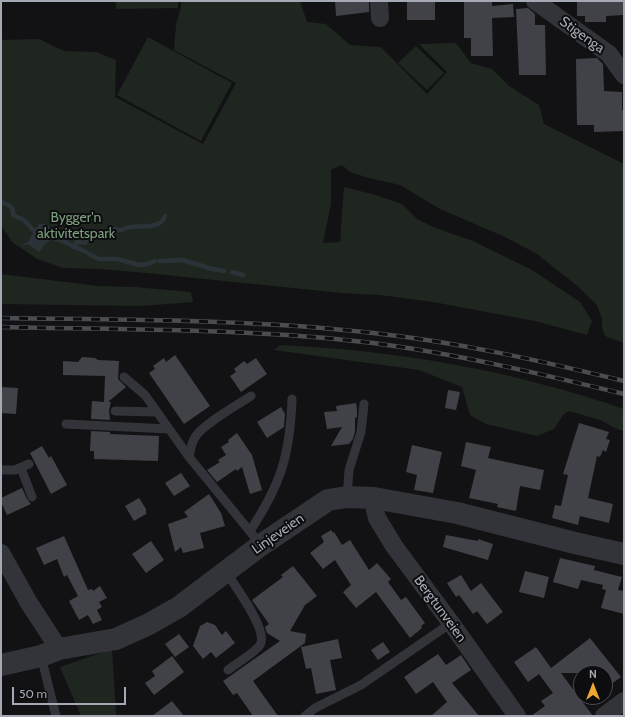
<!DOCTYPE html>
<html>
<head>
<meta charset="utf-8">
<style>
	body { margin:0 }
	#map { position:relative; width:625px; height:717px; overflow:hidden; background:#121214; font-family:Cabin,sans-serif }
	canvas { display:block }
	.frame { position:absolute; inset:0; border:2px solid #a4a9b4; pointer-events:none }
	.north { position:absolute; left:573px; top:665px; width:40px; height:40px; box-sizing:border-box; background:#0d0d0f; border:1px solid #494b51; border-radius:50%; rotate:0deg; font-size:11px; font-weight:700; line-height:16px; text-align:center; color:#a4a9b4 }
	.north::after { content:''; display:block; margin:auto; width:14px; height:18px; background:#eeaa30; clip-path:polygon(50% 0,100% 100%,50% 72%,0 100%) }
	.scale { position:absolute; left:12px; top:687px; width:114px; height:18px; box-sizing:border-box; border:2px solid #a4a9b4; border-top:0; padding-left:5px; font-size:12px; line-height:14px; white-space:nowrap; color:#a4a9b4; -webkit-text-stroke:3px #0d0d0f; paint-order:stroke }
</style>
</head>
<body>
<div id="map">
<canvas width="625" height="717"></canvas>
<div class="frame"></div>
<div class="north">N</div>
<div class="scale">50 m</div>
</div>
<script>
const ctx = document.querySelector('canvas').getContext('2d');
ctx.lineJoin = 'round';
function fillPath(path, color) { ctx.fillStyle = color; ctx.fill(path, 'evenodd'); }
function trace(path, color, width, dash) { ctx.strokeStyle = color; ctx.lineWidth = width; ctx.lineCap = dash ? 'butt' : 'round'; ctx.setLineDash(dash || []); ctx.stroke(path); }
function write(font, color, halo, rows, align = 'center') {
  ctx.font = font + ' Cabin,sans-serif'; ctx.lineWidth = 4; ctx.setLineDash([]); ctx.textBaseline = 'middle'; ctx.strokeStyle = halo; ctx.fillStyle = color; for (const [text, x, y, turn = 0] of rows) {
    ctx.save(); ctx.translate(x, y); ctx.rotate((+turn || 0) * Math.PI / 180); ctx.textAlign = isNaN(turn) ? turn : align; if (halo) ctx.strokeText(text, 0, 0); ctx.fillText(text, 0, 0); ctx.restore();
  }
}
fillPath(new Path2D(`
	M116,1h62v7l-62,1z
	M181,1h119l7,21 19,2 24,21 31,2 46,47 20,-22 -28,-28 37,-1 15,20 21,6 17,17 30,19 5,19 80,40v179l-17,-6 -3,-3 -2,-6v-9l-5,-14 -22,-21 -38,-30 -32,-17 -65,-28 -40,-24 -31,-7 -19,-6 -8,-7 -11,5v34l-8,39 17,-1 4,-55 28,7 30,10 15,15 16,8 40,14 59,29 48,32 12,19 -5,14 -52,-14 -102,-19 -53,-7 -38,-2 -206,-21 -35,-3 -38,-1 -26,-9 -25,-17 -11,-17v-185l38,-1 25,12 32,1 20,8 -1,37 88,47 33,-61 -62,-33 2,-26 5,-17z
	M148,37l84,46 -31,58 -84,-46z
	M416,46l28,27 -17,17 -29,-27z
	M1,274l97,12 37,1 56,5 2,10 -52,4 -140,-2z
	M280,345c117,5 234,26 344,64v22l-7,-2 -17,-9 -31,-9 -6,4 -9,14 -17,7 -51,-12 -16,-9 -8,-28 -43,-17 -145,-20z
	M112,649l4,63 1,4h-36l-21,-49z`), '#1e261f');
fillPath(new Path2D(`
	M39,224h5l9,5 3,8 -10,6 -7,9 -11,-8 -7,2v-1l7,-3 8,-14z`), '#2b3339');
trace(new Path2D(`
	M1,202c7,3 13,4 12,13l11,5 10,11 5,2
	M50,237c13,2 23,10 36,15
	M73,247l4,-5 8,1 5,-7 14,-1 7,-6c3,0 7,1 10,1 3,-1 6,-3 9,-3 12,-2 30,3 35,-11
	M89,254l10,5h18l22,6 9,-1 7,-3
	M160,261l23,-1 29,9 12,2
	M232,272l11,3`), '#2b3339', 4.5);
fillPath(new Path2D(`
	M335,1h34v11l-33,4z
	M407,1h28v19h-28z
	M466,1h26v5l21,-2 1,13 -22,1 1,38h-22v-18h-7v-36h2z
	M577,1h47v14l-18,1v6h-21v-6h-8z
	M528,8l7,6v11h10l1,50h-27l-3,-66z
	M597,58l6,6 1,27 18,1v18h2v21l-30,1v-7h-17l-1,-66z
	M175,355l35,51 -26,18 -35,-51 6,-4 -2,-3 11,-8 2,4z
	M82,357l13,1 3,2 21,1 -1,18 8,8 -18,15h3l-2,8 1,10 -19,-1v-1l1,-17 12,1 1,-26 -42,-1v-14l15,1z
	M256,358l11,16 -26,18 -11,-16 6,-4 -2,-3 10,-8 3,3z
	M1,387l17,1 -2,26 -15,-1z
	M448,390l12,2 -4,18 -11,-2z
	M356,403l1,7v7l-2,1v13l-2,8 -4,5 -18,2 11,-19 -15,2 -3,-17 13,-1 -1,-5z
	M281,407l4,7 -1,13 -17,11 -10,-16z
	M579,423l30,9 -3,7 4,1 -4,12 -3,-2 -3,7 -3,-1 -9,42 25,6 -4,19 -29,-7 -2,9 -26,-7 3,-13 6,1 7,-31 -5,-1z
	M91,431l19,1v2l49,2 -1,25 -64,-2v-8h-4z
	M237,433l15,22 10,35 -12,4 -8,-27 -5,4 -1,-2 -19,13 -10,-12 13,-8 -2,-2 8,-5 -5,-8 8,-5 -1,-2z
	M466,442l25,5 -3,11 56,12 -4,20 -20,-4 -4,25 -19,-4 1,-3 -29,-6 7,-28 -15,-4z
	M412,445l30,7 -9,41 -19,-3 3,-15 -11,-3z
	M42,446l7,12 2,-2 16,29 -16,9 -21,-41z
	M181,473l9,13 -16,10 -9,-13z
	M22,488l5,11 4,5 -24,11 -6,-13v-4z
	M209,494l12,19 4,13 -25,7 4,15 -21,5 -2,-6 -6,5 -7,-28 20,-7 -4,-5z
	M139,498l7,11v5l-12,7 -9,-15z
	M331,530l2,3 1,-1 8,13 8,-5 19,30 8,-7 14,16 -3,3 13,18 5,-3 19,26 -4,3 1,2 -12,10 -34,-46 -20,16 -13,-16 8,-7 -16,-25 -12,9 -13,-16 14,-11 -3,-6z
	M446,535l32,6v-2l15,5 -5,16 -45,-13z
	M64,536l24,54 4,-1 1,2 7,-5 7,12 -8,4 3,5 -5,3 5,10 -9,4 -5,-9 -9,5 -10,-19 9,-5 -11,-21 -3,2 -7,-18 -13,6 -8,-17z
	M151,541l13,19 -18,13 -14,-19z
	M560,558l35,8 -1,4 28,7 -4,13 6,1v23l-23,-6 5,-18 -4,-1 1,-4 -22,-5 -3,9 -25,-7z
	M293,566l24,30 -12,9 -15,26 16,3 -1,9 -52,38 25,35h-25l-16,-23 -4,2 -10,-14 57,-40 -13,-8 -2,-6 4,-3 -17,-24 31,-23 -2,-2z
	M525,571l24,6 -5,21 -25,-6z
	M461,575l10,16 10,-8 22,29 -16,12 -10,-13 -4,3 -14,-19 -3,2 -9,-14z
	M207,622l8,3 7,10 4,-4 9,12 -19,15 -5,-6 -8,7 -10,-13 7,-20z
	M179,634l10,13 -14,10 -10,-13z
	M590,638l31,39 -11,8 -5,-6v-6h-44l32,43h-62l14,-10 -4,-5 12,-8 -14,-19 -11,8 -14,-20 22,-15 15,21z
	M338,639l4,19 -12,2 6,30 -20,4 -5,-26 -5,1 -5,-22z
	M383,642l7,10 -12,8 -7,-10z
	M438,654l8,11 15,-10 10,15 -19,13 27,33h-48l16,-14 -14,-20 -17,12 -12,-17z
	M172,656l12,16 -30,23 -9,-12 10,-7 -3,-5z
	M172,701l12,15h-32z`), '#414247');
trace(new Path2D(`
	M124,377l21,18 44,62 72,88
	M115,411l42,1
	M66,424l103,5
	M189,457c2,-7 2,-15 7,-21 8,-12 41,-31 55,-40
	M21,468l11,29
	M1,470h14l14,-6
	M347,497l2,-27 12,-38 3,-28
	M250,531c31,-47 40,-76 42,-132
	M226,572c8,13 43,58 34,73 -4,7 -25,19 -32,25
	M41,656l15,60
	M305,716l10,-8 46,-23 90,-62`), '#333439', 9);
trace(new Path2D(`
	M379,1l1,17
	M535,1l74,53 15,21
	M374,498l1,12 2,8 17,28 57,77 66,93
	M1,553l28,50 30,46
	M604,716l20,-15`), '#333439', 18);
trace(new Path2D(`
	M1,665l40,-9 18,-7 57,-10 33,-15 30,-17 82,-62 67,-45 19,-3 27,1 83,15 118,30 49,11`), '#333439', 22);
const rail = new Path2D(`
	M1,318c124,2 249,1 372,15 85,9 168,28 251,48
	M1,327c124,3 249,1 372,16 85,11 168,31 251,51`);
trace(rail, '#4a4c52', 4.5);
trace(rail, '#0d0d0f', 3, [9]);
write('14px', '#a4a9b4', '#0d0d0f', [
	["Stigenga",582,35,36],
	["Linjeveien",278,534,-35],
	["Bergtunveien",440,609,54]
]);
write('14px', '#7b9f7c', '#0d0d0f', [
	["Bygger'n",76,218],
	["aktivitetspark",76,234]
]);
</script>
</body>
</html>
